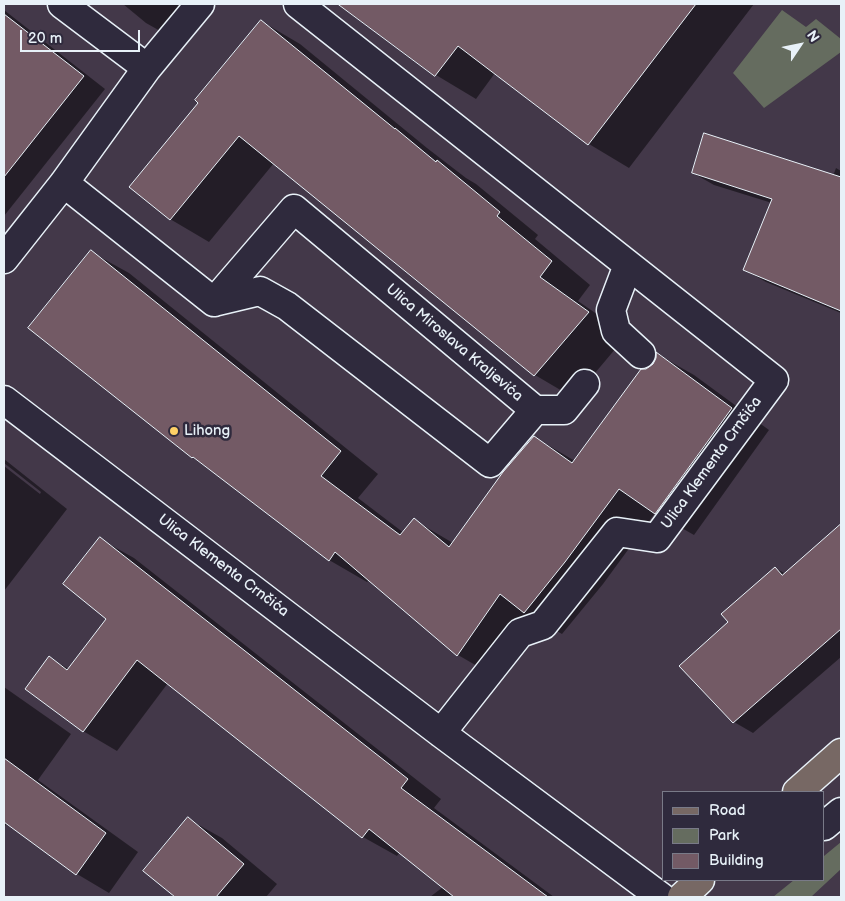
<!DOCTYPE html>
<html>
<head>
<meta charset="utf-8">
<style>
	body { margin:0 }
	#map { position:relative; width:845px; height:901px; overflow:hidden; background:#433849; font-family:"Balsamiq Sans",sans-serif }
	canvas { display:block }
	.frame { position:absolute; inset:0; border:5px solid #e8f1f8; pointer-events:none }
	.legend { position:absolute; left:662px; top:791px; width:162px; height:90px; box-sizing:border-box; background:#2f2a3d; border:1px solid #797a88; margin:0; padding:6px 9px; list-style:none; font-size:15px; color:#e8f1f8 }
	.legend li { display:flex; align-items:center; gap:10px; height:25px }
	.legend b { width:25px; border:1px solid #797a88 }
	.north { position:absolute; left:775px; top:20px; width:50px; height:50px; -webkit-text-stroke:4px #2f2a3d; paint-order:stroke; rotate:56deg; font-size:14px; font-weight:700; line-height:20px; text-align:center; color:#e8f1f8 }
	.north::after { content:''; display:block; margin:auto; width:18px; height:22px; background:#e8f1f8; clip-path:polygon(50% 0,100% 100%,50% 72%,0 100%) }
	.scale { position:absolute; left:20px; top:30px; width:120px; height:22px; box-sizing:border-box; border:2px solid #e8f1f8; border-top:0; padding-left:6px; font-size:15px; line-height:18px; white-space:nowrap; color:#e8f1f8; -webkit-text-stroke:4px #2f2a3d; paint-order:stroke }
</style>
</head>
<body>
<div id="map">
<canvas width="845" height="901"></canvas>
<div class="frame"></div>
<ul class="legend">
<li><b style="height:6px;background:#776864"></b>Road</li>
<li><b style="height:14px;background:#656c5f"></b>Park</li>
<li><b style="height:14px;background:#735a65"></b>Building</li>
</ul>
<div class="north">N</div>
<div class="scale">20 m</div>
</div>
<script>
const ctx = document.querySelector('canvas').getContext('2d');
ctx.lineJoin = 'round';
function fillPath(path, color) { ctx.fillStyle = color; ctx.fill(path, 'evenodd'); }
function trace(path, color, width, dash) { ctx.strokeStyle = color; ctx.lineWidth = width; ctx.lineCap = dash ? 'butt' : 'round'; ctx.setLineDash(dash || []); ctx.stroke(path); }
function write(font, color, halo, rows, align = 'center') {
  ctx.font = font + ' "Balsamiq Sans",sans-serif'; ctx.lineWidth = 5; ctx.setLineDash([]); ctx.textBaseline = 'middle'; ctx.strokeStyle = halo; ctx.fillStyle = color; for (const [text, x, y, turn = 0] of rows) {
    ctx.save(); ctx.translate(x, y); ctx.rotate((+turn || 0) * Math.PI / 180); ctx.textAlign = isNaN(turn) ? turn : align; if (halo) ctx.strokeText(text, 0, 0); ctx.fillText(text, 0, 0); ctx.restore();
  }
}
fillPath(new Path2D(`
	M782,10l24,17 10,-8 25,20v13l-77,56 -31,-35z
	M841,842v27l-30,28h-38l21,-17h30v-24z`), '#656c5f');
fillPath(new Path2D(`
	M123,4h74l-28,32 -23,-13z
	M340,4h414l-125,164 -40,-24 -94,-71 -19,26 -40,-24z
	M4,10l101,79 -101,127z
	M261,21l39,23 127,104 39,30 10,6 62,51 -3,4 55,46 -12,16 49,34 -53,63 -39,-23 -261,-212 -65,79 -39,-23 30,-116z
	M836,168l5,3v142l-75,-31 -21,-12 27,-67 -58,-18 -21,-12 140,3z
	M91,252l38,21 249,201 -20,24 46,35 10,-13 39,23 81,-106 41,24 72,-91 7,-5 3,-11 37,21 75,55 -75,105 -39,-22 -52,71 -41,50 -26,-15 -40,58 -38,-22 -89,-75 -2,2 -38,-22 -124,-95 -13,-8z
	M4,459l63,50 -63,82v-125l36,28 1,-2 -37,-29z
	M841,526v131l-88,76 -19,-11 -4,-100 45,-54 11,6z
	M100,539l34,19 307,241 -7,9 120,89h-124l13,-10 -43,-35 -3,4 -34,-19 -195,-154 -51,68 -34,-20 -34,-73 20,11 39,-50z
	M4,687l67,47 -33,46 100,72 -29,41 -32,-19 -70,-51 -3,5z
	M188,819l34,19 55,46 -11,13h-94z`), '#0007');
const building = new Path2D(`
	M338,4h358l-108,141 -130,-99 -23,30z
	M4,14l80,62 -80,101z
	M261,20l134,109v-1l41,34 1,-2 63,52 -3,4 55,45 -12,16 49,35 -55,64 -295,-240 -69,84 -41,-33 69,-84 -3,-3z
	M704,133l137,44v134l-98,-41 29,-71 -80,-26z
	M91,250l250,201 -20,25 79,59 14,-17 35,29 54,-75 31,-36 38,27 69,-94h5l7,-5 3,-6v-6l76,56 -77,106 -36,-25 -54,73 -41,51 -24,-19 -43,62 -122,-104 -6,9 -136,-104 -1,1 -164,-130z
	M841,524v105l-108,94 -54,-57 49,-44 -7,-8 54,-47 7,8z
	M100,537l308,242 -7,9 147,109h-94l-85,-68 -7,9 -225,-178 -54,72 -58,-43 24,-33 18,14 39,-51 -43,-35z
	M4,758l102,75 -30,42 -72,-53z
	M188,817l56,47 -28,33h-41l-32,-26z`);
fillPath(building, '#735a65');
trace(building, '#e8f1f8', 1);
const minor = new Path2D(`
	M62,4l85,64
	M298,4l476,376 -117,158 -40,-6 -74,93 -23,8 -79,100
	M64,183l150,119
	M294,209l241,201 -45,53 -203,-157 -27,-15 -46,11z
	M4,259l60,-76 83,-115 53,-64
	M628,265l-17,45 5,21 25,23
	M4,400l437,333 220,164
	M535,410h29l21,-26
	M824,826l17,-14`);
const major = new Path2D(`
	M797,792l44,-39
	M682,897l18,-17`);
trace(minor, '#e8f1f8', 31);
trace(major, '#e8f1f8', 31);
trace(minor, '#2f2a3d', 28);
trace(major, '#776864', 28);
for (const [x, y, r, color] of [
	[174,431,5,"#ffd166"]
]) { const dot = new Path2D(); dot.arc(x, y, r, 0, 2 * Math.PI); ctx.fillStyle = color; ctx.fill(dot); trace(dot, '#2f2a3d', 2); }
write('15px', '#e8f1f8', '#2f2a3d', [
	["Ulica Miroslava Kraljevića",454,343,40],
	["Ulica Klementa Crnčića",712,463,-54],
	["Ulica Klementa Crnčića",223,566,37]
]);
write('15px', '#e8f1f8', '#2f2a3d', [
	["Lihong",184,431]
], 'left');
</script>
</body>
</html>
